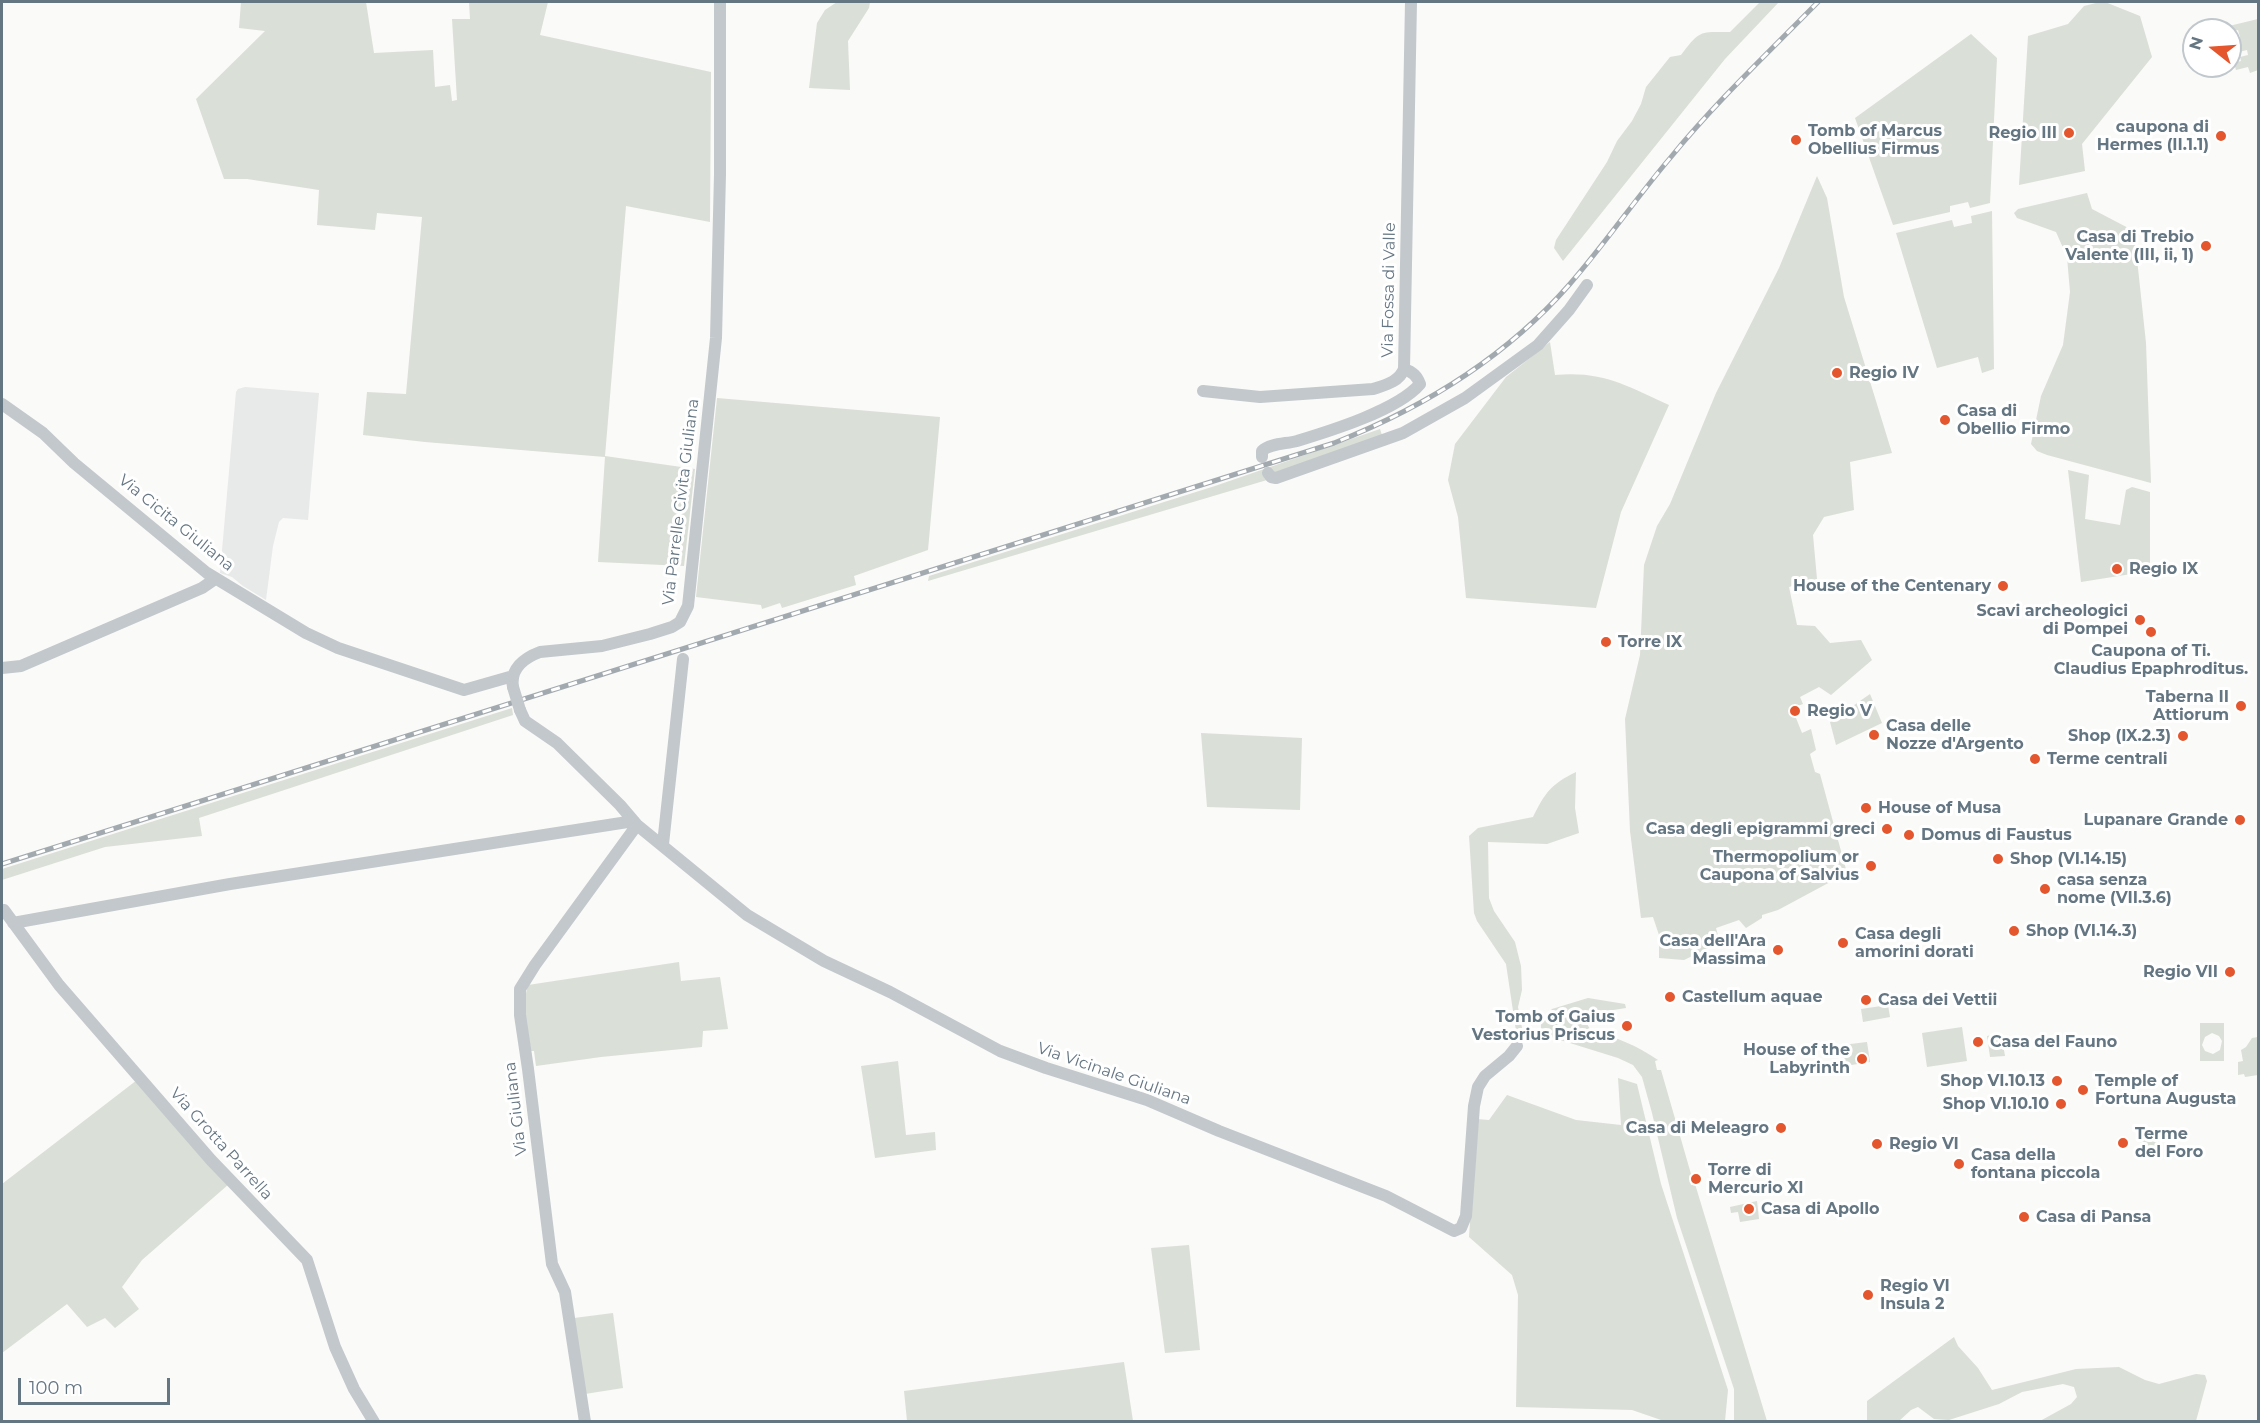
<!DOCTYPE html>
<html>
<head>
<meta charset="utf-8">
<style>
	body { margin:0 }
	#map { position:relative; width:2260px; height:1423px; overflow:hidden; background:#fafaf8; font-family:Montserrat,sans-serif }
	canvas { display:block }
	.frame { position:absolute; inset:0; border:3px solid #657683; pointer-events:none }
	.north { position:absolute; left:2182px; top:18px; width:60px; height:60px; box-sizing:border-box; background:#fff; border:2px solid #c1c8cd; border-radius:50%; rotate:287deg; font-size:16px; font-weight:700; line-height:24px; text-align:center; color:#657683 }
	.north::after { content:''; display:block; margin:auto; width:21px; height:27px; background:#e4572e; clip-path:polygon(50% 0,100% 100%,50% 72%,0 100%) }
	.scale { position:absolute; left:18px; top:1378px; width:152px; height:27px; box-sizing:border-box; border:3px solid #657683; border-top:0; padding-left:8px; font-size:18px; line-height:21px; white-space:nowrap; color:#657683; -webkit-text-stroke:4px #fff; paint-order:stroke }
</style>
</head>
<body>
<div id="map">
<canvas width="2260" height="1423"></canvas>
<div class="frame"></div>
<div class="north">N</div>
<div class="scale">100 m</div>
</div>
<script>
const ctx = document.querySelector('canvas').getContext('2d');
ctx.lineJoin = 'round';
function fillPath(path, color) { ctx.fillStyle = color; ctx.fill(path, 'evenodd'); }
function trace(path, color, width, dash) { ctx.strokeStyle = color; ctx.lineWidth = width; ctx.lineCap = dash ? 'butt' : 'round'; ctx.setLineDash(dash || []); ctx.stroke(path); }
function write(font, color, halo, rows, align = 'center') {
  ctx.font = font + ' Montserrat,sans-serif'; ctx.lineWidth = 6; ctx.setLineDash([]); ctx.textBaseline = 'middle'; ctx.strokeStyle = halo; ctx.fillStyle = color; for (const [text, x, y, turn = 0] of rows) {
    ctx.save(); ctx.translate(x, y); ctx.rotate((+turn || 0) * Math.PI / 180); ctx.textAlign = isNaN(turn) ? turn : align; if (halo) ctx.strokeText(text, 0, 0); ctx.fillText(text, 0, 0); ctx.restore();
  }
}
fillPath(new Path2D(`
	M245,387l74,6 -11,127 -25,-2 -4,4 -6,24 -7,54 -23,-14 -11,-9 -12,-4 16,-181 2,-3z`), '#e8e9e9');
fillPath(new Path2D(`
	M241,2h125l8,51 59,-3 2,37 15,-2 2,16 5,-1 -5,-81h18l-1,-17h79l-8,33 171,37 -1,150 -84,-16 -21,250 90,13 -11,97 -86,-4 7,-105 -180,-15 -62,-7 4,-43 39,2 16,-177 -45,-4 -2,17 -58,-5 2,-35 -72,-11h-23l-28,-80 69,-68 -26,-3z
	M837,2h33l-1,6 -21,33 2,49 -41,-2 8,-65 8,-13z
	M1760,2h19l-54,57 -162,202 -9,-13 2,-8 51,-78 10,-21 15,-20 9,-17 5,-17 24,-30 11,-2c19,-25 18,-23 49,-23z
	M2100,2h5l35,14 12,41 -70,87 3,27 -66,14 9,-149 40,-12 16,-18z
	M2258,19v51l-8,3 -2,-6 -12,3 -2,-7 7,-2 -1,-4 8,-2 -1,-5 -8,2 -4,-14 5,-1 -2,-7 -8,2 -1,-6z
	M1971,34l26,24 -7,145 -20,5 -2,-6 -18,4v6l-57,13 -38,-107z
	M1817,176l10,22 17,99 48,156 -42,9 4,48 -30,7 -11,18 4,44 -28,8 8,38 18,1 15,17 31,-3 11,20 -41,35 -12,-8 -19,10 3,7 -11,4 10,25 9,-4 5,21 -6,4 5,18 5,2 27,99 -69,37 -16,5v3l-16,10 -7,-8 -23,8 4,15 -36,17 -25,-2v-23l-6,-18 -12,1 -11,-87 -5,-112 15,-64 4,-90 13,-39 13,-22 46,-111 63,-125z
	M2087,193l5,16 42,22 12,112 5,140 -104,-28 -10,-4 -6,-7 10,-48 22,-51 7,-53 -3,-35 -11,-25 -39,-14 -3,-5 4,-4z
	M1992,211l2,158 -12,4 -4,-16 -41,11 -41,-135 56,-13 2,7 18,-4 -1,-7z
	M1550,342l5,33c50,-4 71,11 114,30l-48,107 -25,96 -130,-10 -8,-81 -10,-37 7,-36 51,-67z
	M717,398l223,19 -12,133 -74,26 2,9 -74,23 -2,-5 -18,6 -1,-4 -65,-8z
	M1380,429l2,6 -115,45 -339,101 1,-5 286,-90z
	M2068,470l21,5 -4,44 35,6 6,-35 6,-3 18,5v79l-69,11z
	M1870,694l12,29 -46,22 -6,-23z
	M512,708l1,7 -314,103 3,18 -97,11 -103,33v-11z
	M1201,733l101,5 -2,72 -93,-3z
	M1576,772l-1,36 4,25 -32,11 -59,-2 1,56 5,13 21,31 6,24 1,24 -4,17 5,26 -7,-2 -10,-67 -29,-43 -3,-8 -5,-77 9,-8 55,-11c12,-24 18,-33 43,-45z
	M679,962l2,19 39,-4 8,52 -25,2 -1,16 -101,10 -65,9 -2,-15h-4c-3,-22 -9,-44 -2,-66z
	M1588,998l37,6 1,4 -44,7 9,16c25,6 45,14 67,29l-3,1 2,9h4l30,104 -2,2 2,9 4,-1 72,237h-33v-32l-57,-171 -25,-105 -10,-36 -9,-12 -15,-7 -77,-24v-13l11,-12z
	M1888,1005l2,12 -27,5 -2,-13z
	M2200,1023h24v38h-24zM2212,1033l7,3 3,5 -2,9 -7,4 -8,-3 -3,-6 3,-8z
	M1962,1027l5,34 -40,6 -5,-34z
	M2001,1033l4,23 -15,1 -3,-21z
	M2258,1037v38l-13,2 -1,-3 -6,1v-13l5,-1 -2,-11 5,-3 6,-9z
	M1867,1042l3,20 -25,4 -3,-21z
	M898,1061l8,74 29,-3 1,18 -61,8 -14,-92z
	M1618,1078l19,6 24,100 67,206 -3,31h-61l-32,-11 -116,-3 2,-112 -6,-20 -43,-38 8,-118 12,1 18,-25 69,25 45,5z
	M137,1080l92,104 -87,76 -20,27 17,22 -24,19 -10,-10 -18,9 -20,-23 -65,49v-169z
	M2156,1130l5,19 -19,3 -3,-20z
	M1757,1201l2,18 -19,3 -2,-10 -7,1 -1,-6z
	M1189,1245l11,105 -35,3 -14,-105z
	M613,1313l10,75 -38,6 -11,-76z
	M1954,1337l4,9 20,22 14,22 84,-21 43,-2 26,13 14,4 37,-10 9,1 2,6 -11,40h-156l31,-17 6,-7 -3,-10 -11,-3 -41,8 -23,12 -50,16 -15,-1 -16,-12 -7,3 -12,11h-32v-20z
	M1124,1362l9,59h-226l-3,-30z`), '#dadfd7');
trace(new Path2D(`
	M1203,391l57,6 113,-8c12,-4 26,-7 31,-20l7,-367
	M2,404l41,29 31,30 133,110 99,60 32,15 126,42 49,-14
	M1262,457v-6c8,-8 24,-7 35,-10 33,-10 101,-31 123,-57 -3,-8 -7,-12 -16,-15
	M1268,473l3,4 5,1 127,-45 62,-35 73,-53 31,-35 18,-25
	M2,668l19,-2 181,-78 13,-9
	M513,687c-3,-18 11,-29 27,-35l62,-6 48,-12 22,-7 8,-5 8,-16 28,-268 4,-164v-172
	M520,710l5,11 32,22 63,62 17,20 110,90 77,46 66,31 110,59 46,17 101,32 72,31 167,65 68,35 7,-3 5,-12 8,-110 4,-19 7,-11 24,-20 8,-10
	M663,844l20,-185
	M4,910l55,75 152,175 96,100 28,87 19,42 20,33
	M13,923l217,-39 404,-63
	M585,1422l-20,-130 -13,-28 -24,-195 -8,-54v-26l15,-24 102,-140`), '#c3c8cc', 12);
const rail = new Path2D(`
	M2,864l1332,-421c89,-35 171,-85 235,-158 36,-41 67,-87 102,-128 45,-55 97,-104 147,-155`);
trace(rail, '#a2aab0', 5);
trace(rail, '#fff', 3, [9]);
trace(new Path2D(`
	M513,687l7,23`), '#c3c8cc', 12);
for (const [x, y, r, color] of [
	[2069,133,6,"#e4572e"],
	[2221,136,6,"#e4572e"],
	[1796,140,6,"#e4572e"],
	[2206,246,6,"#e4572e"],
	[1837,373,6,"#e4572e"],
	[1945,420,6,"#e4572e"],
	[2117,569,6,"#e4572e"],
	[2003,586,6,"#e4572e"],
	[2140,620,6,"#e4572e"],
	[2151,632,6,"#e4572e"],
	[1606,642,6,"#e4572e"],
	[2241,706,6,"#e4572e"],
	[1795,711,6,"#e4572e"],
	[1874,735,6,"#e4572e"],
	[2183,736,6,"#e4572e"],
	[2035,759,6,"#e4572e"],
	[1866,808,6,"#e4572e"],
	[2240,820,6,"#e4572e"],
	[1887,829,6,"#e4572e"],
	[1909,835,6,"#e4572e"],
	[1998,859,6,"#e4572e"],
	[1871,866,6,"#e4572e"],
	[2045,889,6,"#e4572e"],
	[2014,931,6,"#e4572e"],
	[1843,943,6,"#e4572e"],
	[1778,950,6,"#e4572e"],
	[2230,972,6,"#e4572e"],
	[1670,997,6,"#e4572e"],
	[1866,1000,6,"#e4572e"],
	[1627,1026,6,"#e4572e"],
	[1978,1042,6,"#e4572e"],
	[1862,1059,6,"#e4572e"],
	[2057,1081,6,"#e4572e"],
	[2083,1090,6,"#e4572e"],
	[2061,1104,6,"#e4572e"],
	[1781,1128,6,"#e4572e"],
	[2123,1143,6,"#e4572e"],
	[1877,1144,6,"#e4572e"],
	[1959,1164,6,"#e4572e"],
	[1696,1179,6,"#e4572e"],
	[1749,1209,6,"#e4572e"],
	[2024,1217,6,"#e4572e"],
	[1868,1295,6,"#e4572e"]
]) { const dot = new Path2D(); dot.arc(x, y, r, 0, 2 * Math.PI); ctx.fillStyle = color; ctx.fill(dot); trace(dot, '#fff', 2); }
write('bold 16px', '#657683', '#fff', [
	["caupona di",2209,127,"right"],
	["Hermes (II.1.1)",2209,145,"right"],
	["Tomb of Marcus",1808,131],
	["Obellius Firmus",1808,149],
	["Regio III",2057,133,"right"],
	["Casa di Trebio",2194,237,"right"],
	["Valente (III, ii, 1)",2194,255,"right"],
	["Regio IV",1849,373],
	["Casa di",1957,411],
	["Obellio Firmo",1957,429],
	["Regio IX",2129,569],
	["House of the Centenary",1991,586,"right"],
	["Scavi archeologici",2128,611,"right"],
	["di Pompei",2128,629,"right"],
	["Torre IX",1618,642],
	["Caupona of Ti.",2151,651,"center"],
	["Claudius Epaphroditus.",2151,669,"center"],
	["Taberna II",2229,697,"right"],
	["Attiorum",2229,715,"right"],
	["Regio V",1807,711],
	["Casa delle",1886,726],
	["Nozze d'Argento",1886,744],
	["Shop (IX.2.3)",2171,736,"right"],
	["Terme centrali",2047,759],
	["House of Musa",1878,808],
	["Lupanare Grande",2228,820,"right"],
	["Casa degli epigrammi greci",1875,829,"right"],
	["Domus di Faustus",1921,835],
	["Thermopolium or",1859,857,"right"],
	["Caupona of Salvius",1859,875,"right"],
	["Shop (VI.14.15)",2010,859],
	["casa senza",2057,880],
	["nome (VII.3.6)",2057,898],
	["Shop (VI.14.3)",2026,931],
	["Casa degli",1855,934],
	["amorini dorati",1855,952],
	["Casa dell'Ara",1766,941,"right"],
	["Massima",1766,959,"right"],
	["Regio VII",2218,972,"right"],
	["Castellum aquae",1682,997],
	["Casa dei Vettii",1878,1000],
	["Tomb of Gaius",1615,1017,"right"],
	["Vestorius Priscus",1615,1035,"right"],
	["Casa del Fauno",1990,1042],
	["House of the",1850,1050,"right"],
	["Labyrinth",1850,1068,"right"],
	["Shop VI.10.13",2045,1081,"right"],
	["Temple of",2095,1081],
	["Fortuna Augusta",2095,1099],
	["Shop VI.10.10",2049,1104,"right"],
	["Casa di Meleagro",1769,1128,"right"],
	["Terme",2135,1134],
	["del Foro",2135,1152],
	["Regio VI",1889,1144],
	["Casa della",1971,1155],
	["fontana piccola",1971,1173],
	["Torre di",1708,1170],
	["Mercurio XI",1708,1188],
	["Casa di Apollo",1761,1209],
	["Casa di Pansa",2036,1217],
	["Regio VI",1880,1286],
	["Insula 2",1880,1304]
], 'left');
write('16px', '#657683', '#fff', [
	["Via Fossa di Valle",1389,290,-89],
	["Via Parrelle Civita Giuliana",681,502,-83],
	["Via Cicita Giuliana",176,523,39],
	["Via Vicinale Giuliana",1114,1074,19],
	["Via Giuliana",516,1109,-97],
	["Via Grotta Parrella",221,1144,48]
]);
</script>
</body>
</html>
